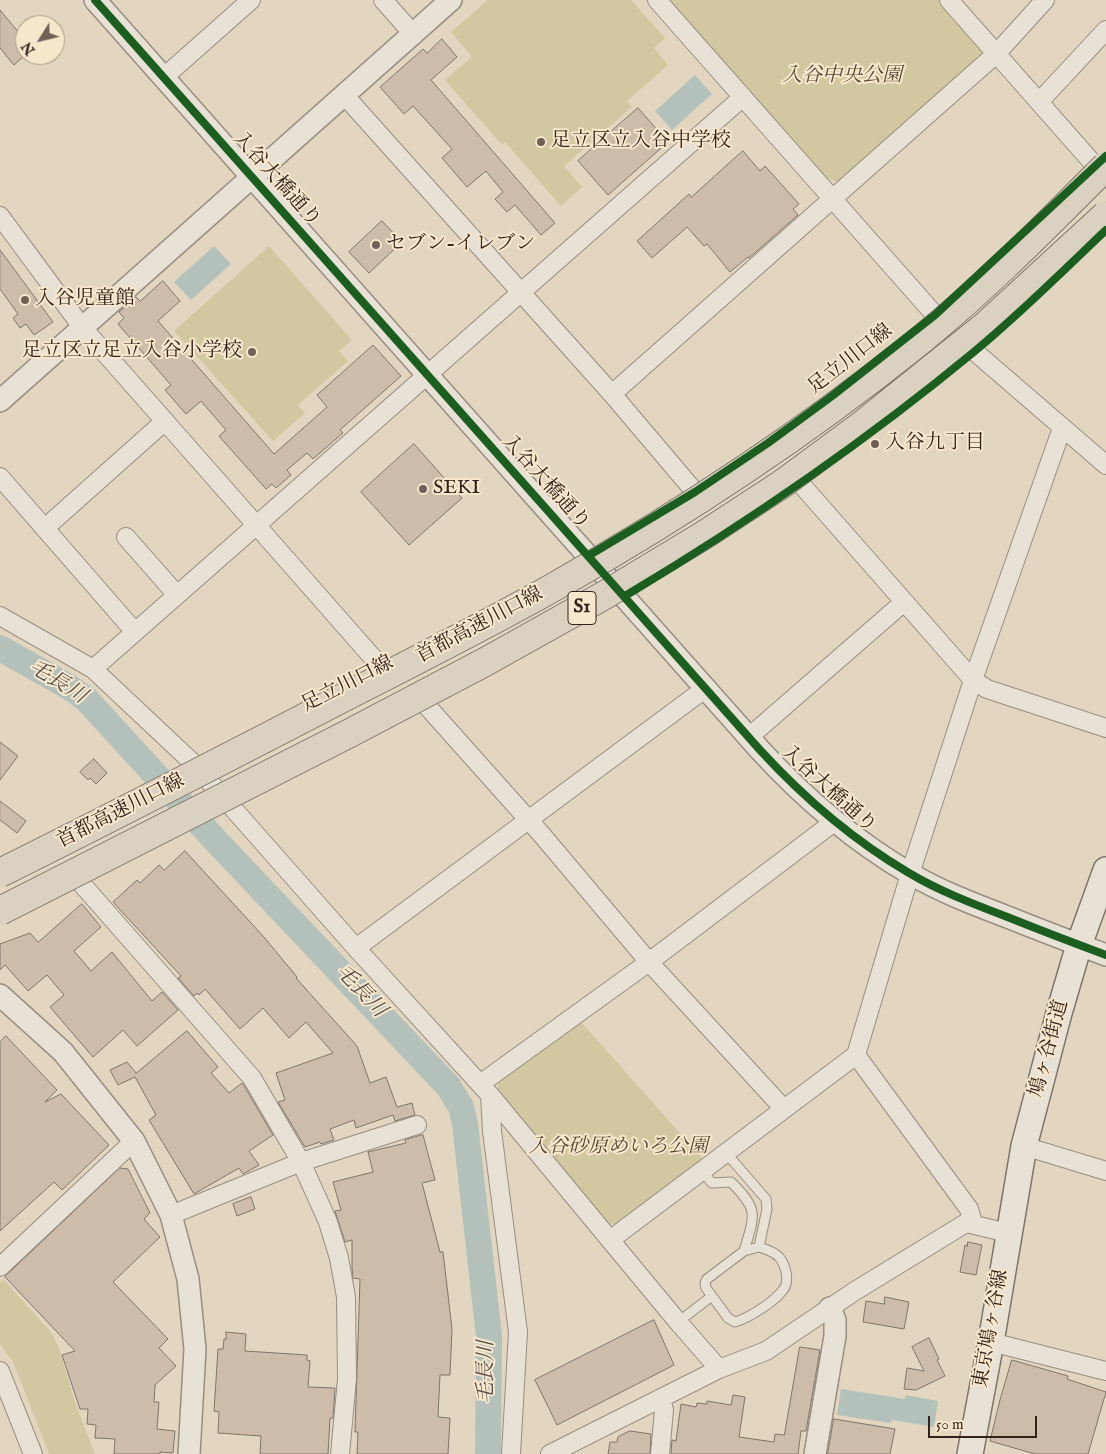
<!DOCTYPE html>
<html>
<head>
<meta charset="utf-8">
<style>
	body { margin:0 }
	#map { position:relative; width:1106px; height:1454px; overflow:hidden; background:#e3d6c0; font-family:"IM FELL English",serif }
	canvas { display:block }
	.north { position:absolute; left:15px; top:15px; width:50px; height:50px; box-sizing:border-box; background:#f7e7cc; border:1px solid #a99885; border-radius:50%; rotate:234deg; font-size:14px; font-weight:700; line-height:20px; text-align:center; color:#33211b }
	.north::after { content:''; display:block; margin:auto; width:18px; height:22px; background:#716055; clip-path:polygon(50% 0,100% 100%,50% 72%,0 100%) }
	.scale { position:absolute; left:928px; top:1416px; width:109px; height:22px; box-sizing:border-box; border:2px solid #33211b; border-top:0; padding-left:6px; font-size:15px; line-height:18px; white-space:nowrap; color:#33211b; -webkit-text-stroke:4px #f7e7cc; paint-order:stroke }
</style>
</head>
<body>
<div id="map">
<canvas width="1106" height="1454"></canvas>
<div class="north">N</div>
<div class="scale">50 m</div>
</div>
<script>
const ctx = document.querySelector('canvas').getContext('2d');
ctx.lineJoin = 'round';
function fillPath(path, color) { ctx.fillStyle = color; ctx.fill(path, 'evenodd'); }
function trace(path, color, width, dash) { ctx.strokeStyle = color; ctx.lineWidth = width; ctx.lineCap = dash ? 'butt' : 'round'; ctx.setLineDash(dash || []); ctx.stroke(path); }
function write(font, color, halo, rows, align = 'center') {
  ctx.font = font + ' "IM FELL English","Noto Serif JP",serif'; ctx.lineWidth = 4; ctx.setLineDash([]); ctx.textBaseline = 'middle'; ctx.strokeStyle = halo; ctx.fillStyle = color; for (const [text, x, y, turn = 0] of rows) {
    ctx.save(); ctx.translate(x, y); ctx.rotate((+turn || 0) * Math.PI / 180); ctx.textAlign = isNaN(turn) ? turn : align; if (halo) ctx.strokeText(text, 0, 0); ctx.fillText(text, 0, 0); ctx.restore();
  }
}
fillPath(new Path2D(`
	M488,0h143l34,38 -11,10 14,17 -41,36 5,6 -68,59 18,21 -21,19 -56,-64 -3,3 -57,-65 27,-23 -21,-25z
	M669,0h270l44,50 1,6 -145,126 -12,-3z
	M269,246l83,94 -13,11 9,10 -50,44 7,8 -32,28 -99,-110z
	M581,1022l122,137 -85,66 -10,-2 -111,-130 1,-12z
	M3,1279l48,53 8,16 17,57 19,49h-46l-36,-92 -13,-18v-61z`), '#d1c8a1');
fillPath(new Path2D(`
	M695,75l17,19 -40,36 -17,-19z
	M214,246l17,18 -40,36 -17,-18z
	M841,1389l64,10v-4l33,6 -4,26 -42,-7 -1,3 -54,-8z`), '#b4c1ba');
trace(new Path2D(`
	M0,648l69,39 17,12 131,143 231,244 13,21 4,17 24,212 -1,118`), '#b4c1ba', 26);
const building = new Path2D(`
	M0,10l25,30v15l-11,10 -14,-17z
	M442,39l15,18 -26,23 124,143 -14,12 -26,-30 -8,7 -12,-13 8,-7 -17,-21 -19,16 -25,-29 10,-9 -39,-43 -9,8 -24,-27 43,-38 4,4z
	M638,108l30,34 -60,53 -30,-34z
	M743,151l17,20 5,-5 34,38 -6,5 5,6 -49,43 -1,-1 -18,15 -23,-28 -3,2 -17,-19 -35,31 -15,-17 52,-47 2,3z
	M382,221l20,21 -33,31 -20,-21z
	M0,250l53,72 -19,13 -8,-11 -6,4 -7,-10 5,-4 -18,-25z
	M163,281l17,20 -22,20 116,133 53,-47 -10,-12 56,-50 28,31 -61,54 3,3 -30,26 -6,-6 -20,17 4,5 -15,13 -4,-4 -6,5 -47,-53 7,-6 -25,-29 -15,13 -21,-24 6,-5 -53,-61 6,-6 -5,-6 17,-15 4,4z
	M414,444l48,54 -53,47 -48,-53z
	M0,742l18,14 -18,24z
	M94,759l13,14 -11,11 -6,-6 -2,2 -8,-8z
	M0,801l26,20 -9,12 -17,-13z
	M185,851l78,85 34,41 -1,1 61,68 13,37 16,-6 11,30 15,-4 3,12 -20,6 -2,-6 -37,13 -2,-8 -24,9 4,11 -13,4 -1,-2 -15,5 -27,-45 7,-2 -9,-27 57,-20 -27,-31 -17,16 -26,-30 -23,21 -35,-40 -6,6 -2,-2 -3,3 -16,-18 3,-2 -68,-74 24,-22 3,3 19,-18 5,5z
	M82,904l19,23 -27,24 17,20 21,-19 40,49 10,-9 16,18 -41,36 -14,-16 -30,27 -43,-50 14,-12 -17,-20 -19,16 -23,-26 -5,5v-26l30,-11 8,9z
	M187,1031l31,36 -7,6 18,20 13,-10 1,1 30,51 -24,16 10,14 -16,9 -4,-6 -45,26 -45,-74 7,-5 -21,-38 -17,8 -8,-15 17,-8 9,11z
	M6,1036l51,54 -12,12 16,-8 48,51 -47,45 -8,-8 -54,49v-189z
	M423,1135l12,45 -13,3 18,69h3l9,77 -2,46h-10l-2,42 12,1 -2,36h-91l1,-22h-3l5,-153 -7,-1 -1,-10v-28l-7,2 -10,-31 6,-1 -8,-28 40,-10 -5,-20 38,-9 -1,-3z
	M120,1168l8,1 22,44 -6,6 16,18 -47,45 55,57 -9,9 17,18 -21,19 -1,17h5l-2,27 18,2 -2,22 -13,-1v2h-46l1,-15 -20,-1 1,-13 -9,-1 1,-15h-8l-18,-54 13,-4 -70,-74z
	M251,1197l4,12 -18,7 -4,-12z
	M968,1242l14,3 -6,30 -16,-3 5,-27 2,1z
	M885,1297l24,5 -5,27 -41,-7 3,-21 18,3z
	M654,1320l20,45 -117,60 -22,-45z
	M226,1332l20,2 -1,17 62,4v5l3,1 -2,26 27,1 -2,30h-3l-2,36h-68l1,-18 -43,-3 1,-21 -5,-1 4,-62h5l1,-10h2z
	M929,1338l10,21 -2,1 8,16 -29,14 -12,-1 3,-21 17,3 -12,-24z
	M800,1347l20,3 -14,81h-5l-3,23h-127l1,-14 4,1 5,-37 15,3 1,-4 10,1v-3l24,4 2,-10 12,2 -6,40 35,5 1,-8 9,1z
	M1012,1360l56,16 -1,3 39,13 -18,62h-53l-45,-13 10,-41z
	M834,1419l61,10 -5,25h-62z
	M630,1431l21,3 -1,20h-42l2,-12h7l1,-5z`);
fillPath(building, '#cebcab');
trace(building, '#7e756a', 1);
const service = new Path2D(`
	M726,1153l40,46 1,10 -8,38c7,2 15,5 20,10 7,8 11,25 4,33 -9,12 -34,28 -48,32l-7,-4 -22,-30 -1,-5 2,-4 37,-28 15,-4
	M702,1171l10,12 19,-1c28,28 24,32 13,69
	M678,1322l34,-26`);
const minor = new Path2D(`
	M383,0l31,35
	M657,0l278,315
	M949,0l157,178
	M163,78l88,-78
	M345,96l267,298 83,98
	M1040,101l66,-71
	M0,216l82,111 300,341
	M974,351l132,114
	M612,394l384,-340 49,-54
	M0,477l135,155
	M800,483l173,197 14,9 119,39
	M45,528l120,-107
	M126,537l51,58
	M0,616l93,53 100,94 163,185 134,147 188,227 41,47
	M93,669l650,-572
	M426,705l116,130 107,127 135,147
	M749,737l155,-135
	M80,882l172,196 49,84 27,60 11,36 7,39 1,82 -7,75
	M356,948l350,-260
	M856,1055l113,154 4,14
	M480,1084l169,-122 185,-140
	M490,1095l2,36 26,201 -7,122
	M1024,1146l82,25
	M171,1215l130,-53 116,-37
	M610,1240l246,-185 54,-181 63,-194 89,-252
	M0,1267l134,-126
	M991,1342l115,29
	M0,1371l33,83
	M550,1454l169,-85 47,-18 89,-60 111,-68 42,10
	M660,1454l4,-44 -3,-11`);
const tertiary = new Path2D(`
	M95,0l665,750c44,48 93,90 149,123 32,19 67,32 101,45 32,13 64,25 96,37
	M0,401l451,-401
	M0,995l63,57 71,89 37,74 17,64 7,70 -6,105
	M815,1454l20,-118v-16l-5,-12`);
const secondary = new Path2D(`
	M970,1454l21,-112 33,-196 35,-133 20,-68 27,-75`);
trace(service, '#978d80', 11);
trace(minor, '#978d80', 20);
trace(tertiary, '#978d80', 24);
trace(secondary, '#7e756a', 28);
trace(service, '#e8e1d6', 9);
trace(minor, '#e8e1d6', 18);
trace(tertiary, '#e8e1d6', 21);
trace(secondary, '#e8e1d6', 25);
const motorwayBridge = new Path2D(`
	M0,873c111,-55 221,-112 331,-169 74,-38 150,-76 223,-117 125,-71 246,-150 358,-240 69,-55 131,-118 194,-181
	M0,911l350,-178 135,-71 118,-66 101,-61 78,-51 80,-59 122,-98 122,-112`);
trace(motorwayBridge, '#7e756a', 30, []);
trace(motorwayBridge, '#dbd1c1', 28);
trace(new Path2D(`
	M95,0l665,750c44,48 93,90 149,123 32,19 67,32 101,45 32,13 64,25 96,37
	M588,556l107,-64 73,-49 64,-47 103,-81 171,-159
	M625,596c122,-73 240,-154 350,-245 46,-38 88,-80 131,-121`), '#1b5e20', 8);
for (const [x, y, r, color] of [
	[541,142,5,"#716055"],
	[376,245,5,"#716055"],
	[25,300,5,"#716055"],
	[252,352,5,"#716055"],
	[875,444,5,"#716055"],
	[423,489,5,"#716055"]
]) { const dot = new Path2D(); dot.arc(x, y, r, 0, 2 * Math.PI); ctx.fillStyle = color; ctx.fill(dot); trace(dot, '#f7e7cc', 2); }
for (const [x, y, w] of [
	[582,608,28]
]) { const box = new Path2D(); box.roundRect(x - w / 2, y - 16.5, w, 33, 4); ctx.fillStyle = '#f7e7cc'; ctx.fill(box); trace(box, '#33211b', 1); }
write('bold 19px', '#33211b', null, [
	["S1",582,608]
]);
write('italic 20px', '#574836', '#f7e7cc', [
	["入谷中央公園",842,77],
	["入谷砂原めいろ公園",618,1148]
]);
write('20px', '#33211b', '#f7e7cc', [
	["足立区立入谷中学校",551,142],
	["セブン-イレブン",386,245],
	["入谷児童館",35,300],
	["足立区立足立入谷小学校",242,352,"right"],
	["入谷九丁目",885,444],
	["SEKI",433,489]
], 'left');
write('20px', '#33211b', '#f7e7cc', [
	["入谷大橋通り",276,180,48],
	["足立川口線",851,360,-38],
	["入谷大橋通り",545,483,48],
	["首都高速川口線",480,626,-28],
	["足立川口線",348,685,-27],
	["入谷大橋通り",828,790,42],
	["首都高速川口線",121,812,-27],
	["鳩ヶ谷街道",1050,1049,-75],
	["東京鳩ヶ谷線",992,1329,-80]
]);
write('italic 21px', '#544e4a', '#f7e7cc', [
	["毛長川",57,683,32],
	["毛長川",360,992,47],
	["毛長川",488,1372,-90]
]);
</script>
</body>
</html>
